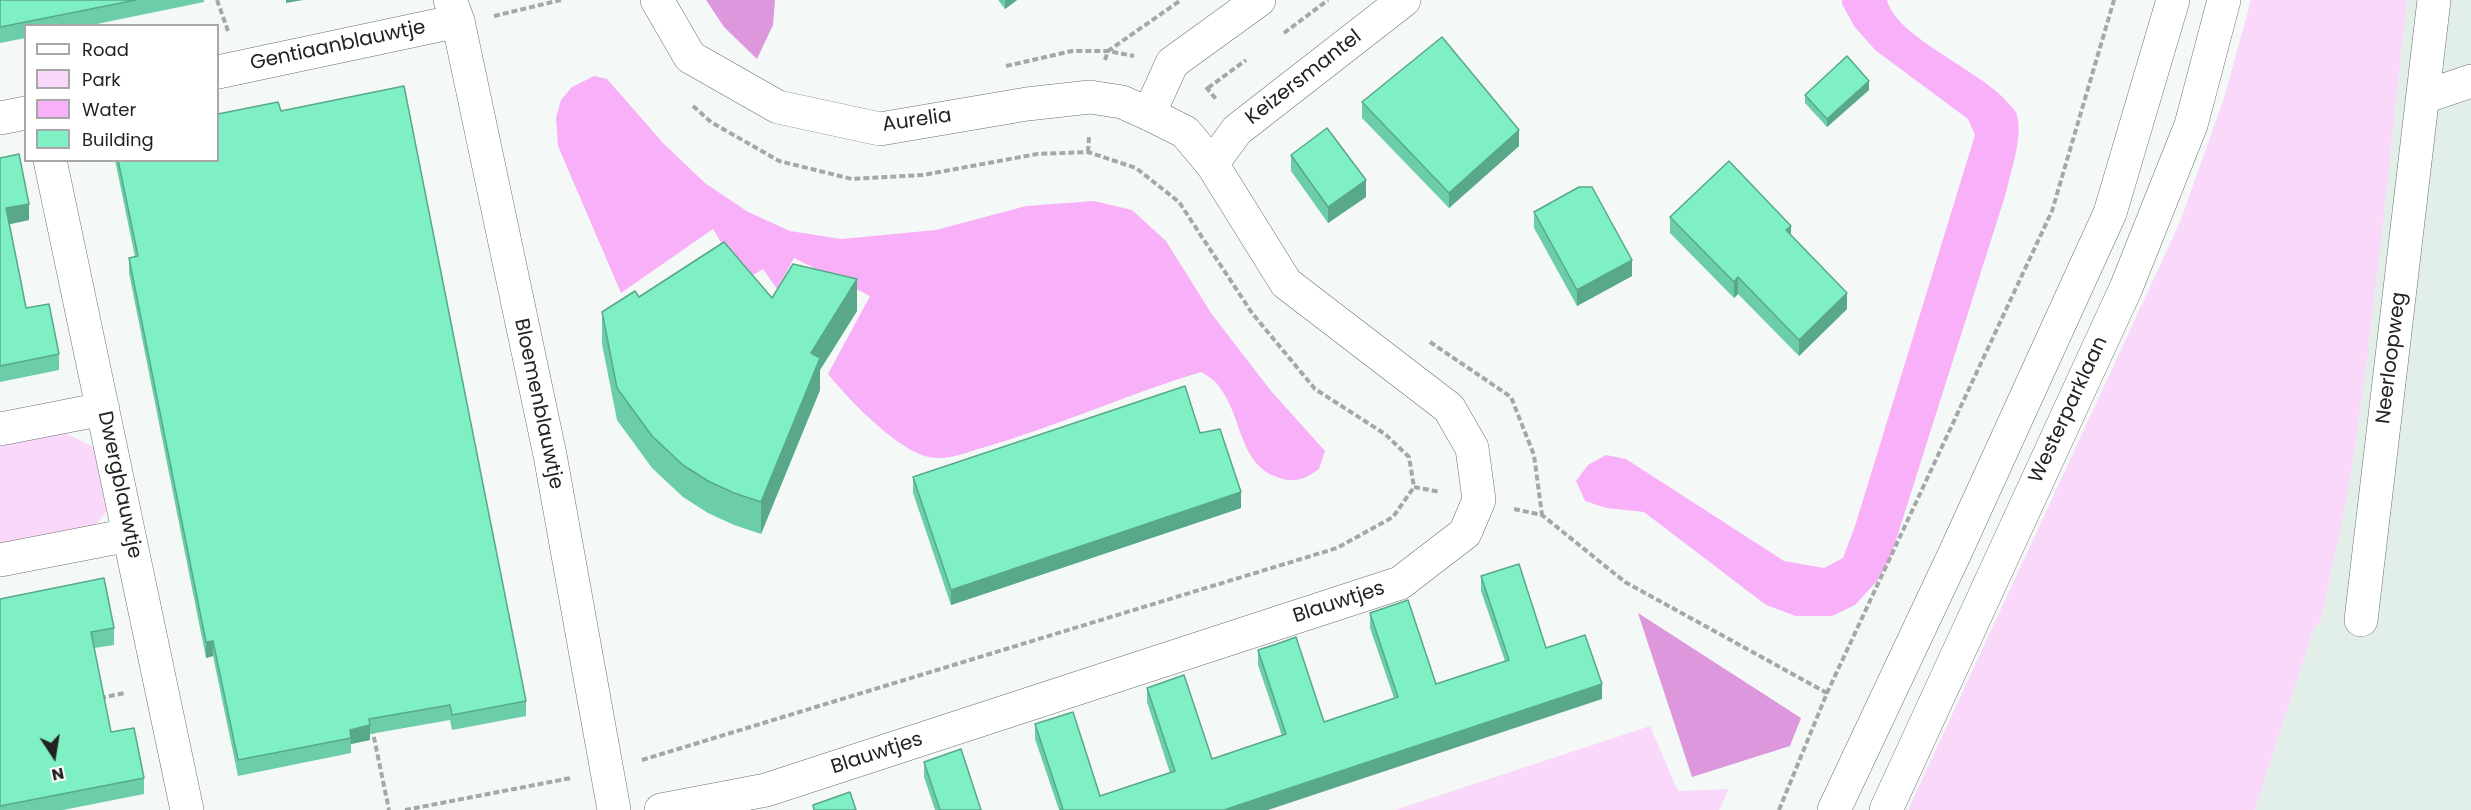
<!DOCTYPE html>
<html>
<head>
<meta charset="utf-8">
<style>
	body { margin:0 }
	#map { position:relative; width:2471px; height:810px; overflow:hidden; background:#f4f9f7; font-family:Poppins,sans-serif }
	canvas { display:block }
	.legend { position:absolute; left:24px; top:24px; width:195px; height:138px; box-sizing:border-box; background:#fff; border:2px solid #a7a7a7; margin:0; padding:8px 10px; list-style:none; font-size:18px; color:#222323 }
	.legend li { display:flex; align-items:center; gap:12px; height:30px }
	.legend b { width:30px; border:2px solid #a7a7a7 }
	.north { position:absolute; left:24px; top:726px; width:60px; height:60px; -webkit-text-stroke:4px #fff; paint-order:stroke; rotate:168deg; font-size:16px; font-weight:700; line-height:24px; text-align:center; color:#222323 }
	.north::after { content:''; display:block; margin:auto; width:21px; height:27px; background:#222323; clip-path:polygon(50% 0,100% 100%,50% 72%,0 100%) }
</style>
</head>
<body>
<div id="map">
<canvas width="2471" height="810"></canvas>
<ul class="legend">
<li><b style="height:8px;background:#fff"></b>Road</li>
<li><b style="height:16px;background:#fad8fa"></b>Park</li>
<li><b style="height:16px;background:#f8b1f9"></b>Water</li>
<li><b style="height:16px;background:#7ef0c4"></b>Building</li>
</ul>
<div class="north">N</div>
</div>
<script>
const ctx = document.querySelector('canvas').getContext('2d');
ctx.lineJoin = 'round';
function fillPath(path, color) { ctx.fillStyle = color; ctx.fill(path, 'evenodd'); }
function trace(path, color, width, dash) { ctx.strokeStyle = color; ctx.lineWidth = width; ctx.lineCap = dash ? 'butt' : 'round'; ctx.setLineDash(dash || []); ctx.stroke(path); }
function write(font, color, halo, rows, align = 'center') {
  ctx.font = font + ' Poppins,sans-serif'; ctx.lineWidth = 4.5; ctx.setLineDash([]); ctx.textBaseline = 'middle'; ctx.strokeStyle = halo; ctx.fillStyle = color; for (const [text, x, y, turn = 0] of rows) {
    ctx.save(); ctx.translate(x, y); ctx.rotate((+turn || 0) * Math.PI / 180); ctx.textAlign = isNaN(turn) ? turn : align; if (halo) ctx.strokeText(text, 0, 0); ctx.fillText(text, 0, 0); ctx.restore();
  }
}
fillPath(new Path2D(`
	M2407,0h64v810h-216l58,-180 8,-10 17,-79 15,-79 21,-160z`), '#e2efe9');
fillPath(new Path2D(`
	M2251,0h156c-17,153 -31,307 -54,460 -8,54 -21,107 -32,160l-8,10 -58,180h-347l272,-588 44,-124z
	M62,432l32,15 17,58 -17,23 -94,19v-102z
	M1650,726l28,65 51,-2 -10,21h-324z`), '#fad8fa');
fillPath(new Path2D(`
	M706,0h69l-2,25 -16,34 -33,-32z
	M1638,613l163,105 -11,28 -98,31z`), '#dc97dd');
fillPath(new Path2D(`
	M1842,0h45c9,38 96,71 122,104 3,3 7,7 8,11 6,24 -6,54 -11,78l-116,366 -13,22 -22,24 -23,11h-36l-30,-11 -122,-93 -38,-4 -21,-7 -9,-20 12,-16 18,-10 20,4 158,102 40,7 19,-10 12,-32 120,-391 -7,-16 -93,-69 -21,-24 -12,-22z
	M594,76l13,3 57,65 41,39 43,29 42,19 51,8 95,-9 90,-24 68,-5 38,9 34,31 45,72 60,78 54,60 -6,18c-14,10 -25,15 -42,8 -36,-12 -35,-55 -53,-83 -6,-11 -12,-16 -23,-22 -74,22 -145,55 -219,76 -17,5 -36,13 -53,9 -32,-7 -81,-58 -101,-83l42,-78 -76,-38 -17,31 -14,-20 -19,12 -31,-52 -92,64 -63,-147 -2,-28 5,-18 11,-13z`), '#f8b1f9');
const street = new Path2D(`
	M450,0l8,21 92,434 64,355
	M657,0l33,57 88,50 102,22 147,-25 63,-7 32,5 27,12
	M218,72l240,-51
	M2424,97l47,-16
	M0,118l26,-5
	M50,160l137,650
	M1212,164l25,-34 167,-130
	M0,429l103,-20
	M0,560l129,-25
	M2361,620l73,-620`);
const secondary = new Path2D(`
	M661,810l105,-20 634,-207 65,-50 14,-33 -7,-52 -23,-40 -163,-125 -74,-119 -27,-32 -36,-18 23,-51 87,-63
	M1834,810l121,-257 155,-340 63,-213
	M1886,810l240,-522 65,-163 33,-125`);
trace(street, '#6b6f6d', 34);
trace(secondary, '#6b6f6d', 34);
trace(new Path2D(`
	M217,0l11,31
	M494,16l67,-16
	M1284,33l44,-33
	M1105,60l3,-9 73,-51
	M1006,66l66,-15h36l26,5
	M1206,87l10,12
	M1208,88l38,-28
	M693,106l18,16 68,39 73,18 71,-4 114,-21 51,-2 48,16 43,34 73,111 63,76 70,45 24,23 5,30
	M1088,152l1,-15
	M1430,342l81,55 23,58 8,60
	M1414,487l26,5
	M1514,509l28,6 83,67 202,111
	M100,698l25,-5
	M372,728l17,82
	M642,760l695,-212 56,-31 21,-30
	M405,810l166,-32
	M1779,810l48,-117 225,-482 62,-211`), '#a4a8a7', 4, [6, 3]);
trace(street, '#fff', 33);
trace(secondary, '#fff', 33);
fillPath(new Path2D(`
	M0,0h204v2l-117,24h-61v12l-26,5z
	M998,0h19l-12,9z
	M1869,90l-42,37 -22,-24v-8z
	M1362,102l157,44 -70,62 -87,-90z
	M281,111l245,590v15l-74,14 -2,-10 -80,14v6l-19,4v9l-113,23 -25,-120 -7,2 -77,-385v-15l6,-1 -20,-97h103z
	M1291,155l75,42 -38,26 -37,-52z
	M0,158l29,62 -20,4 17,84 33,46v16l-59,12z
	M1534,212l98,64 -55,30 -43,-78z
	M1670,217l121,19 56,73 -48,47 -61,-62 -4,4 -64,-65z
	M639,297l133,1 85,13 -37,59v20l-59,144 -27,-9 -26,-12 -25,-16 -31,-29 -35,-48 -15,-76v-32z
	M1200,433l41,75 -290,97 -38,-112v-16z
	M1481,576l65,72 56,51 -543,111 -24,-71v-15l65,72 70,-23 -23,-71v-14l65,71 70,-23 -24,-71v-15l66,72 70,-24 -24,-70v-15l66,71 69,-23 -24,-70z
	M0,599l114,29v17l-20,3 17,84 33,46v16l-81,16h-63z
	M924,762l57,48h-46l-11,-33z`), '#6ccea9');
fillPath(new Path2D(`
	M286,0h17l-17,3z
	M1005,0h12l-12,9z
	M1869,81v9l-42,37v-8z
	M1519,130v16l-70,62v-15z
	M1366,180v17l-38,26v-16z
	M29,204v16l-23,5v-17z
	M1791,226v16l-5,-12z
	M1632,260v16l-55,30v-16z
	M1738,277v17l-4,4v-16z
	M857,279v32l-37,59v20l-59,144v-32l50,-149z
	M1847,293v16l-48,47v-16z
	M1241,492v16l-290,97v-15z
	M213,641v15l-7,2v-16z
	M1602,684v15l-334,111h-44z
	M370,725v15l-19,4 -1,-14z`), '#58a889');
const building = new Path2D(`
	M0,0h136l-136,27z
	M1442,37l77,93 -70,63 -87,-91z
	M1847,56l22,25 -42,38 -22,-24z
	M404,86l122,615 -74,14 -2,-10 -81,14 1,6 -20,5 1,8 -113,22 -25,-119 -7,1 -77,-384 9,-2 -20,-96h100v-46l60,-12 3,9z
	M1327,128l39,52 -38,27 -37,-52z
	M19,154l10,50 -23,4 15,74 5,26 23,-4 10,50 -59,12v-208z
	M1729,161l62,65 -5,4 61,63 -48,47 -61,-63 -4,5 -64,-65z
	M1579,187h13l40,73 -55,30 -43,-78z
	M724,242l48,56 21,-34 64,15 -46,74 9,5 -59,144 -27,-9 -26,-12 -25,-16 -31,-29 -35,-48 -15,-76 33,-21 4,6z
	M1185,386l15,47 20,-4 21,63 -290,98 -38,-113z
	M1519,564l27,84 39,-13 17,49 -378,126h-164l3,-1 -28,-85 38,-12 27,84 75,-25 -28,-83 37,-13 28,84 74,-25 -28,-84 19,-6 19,-7 28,85 74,-25 -28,-84 38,-13 28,84 73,-24 -28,-84z
	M104,578l10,50 -23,4 20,100 23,-4 10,50 -144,28v-207z
	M961,749l20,61h-41l-16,-48z
	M850,792l6,18h-42l-1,-5z`);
fillPath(building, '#7ef0c4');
trace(building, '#58a889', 1.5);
write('20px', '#222323', '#fff', [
	["Gentiaanblauwtje",338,46,-12],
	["Keizersmantel",1304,78,-38],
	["Aurelia",917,121,-8],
	["Neerloopweg",2392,358,-83],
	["Bloemenblauwtje",538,404,78],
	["Westerparklaan",2069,410,-65],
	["Dwergblauwtje",119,485,78],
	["Blauwtjes",1339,603,-18],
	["Blauwtjes",877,754,-18]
]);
</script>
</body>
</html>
